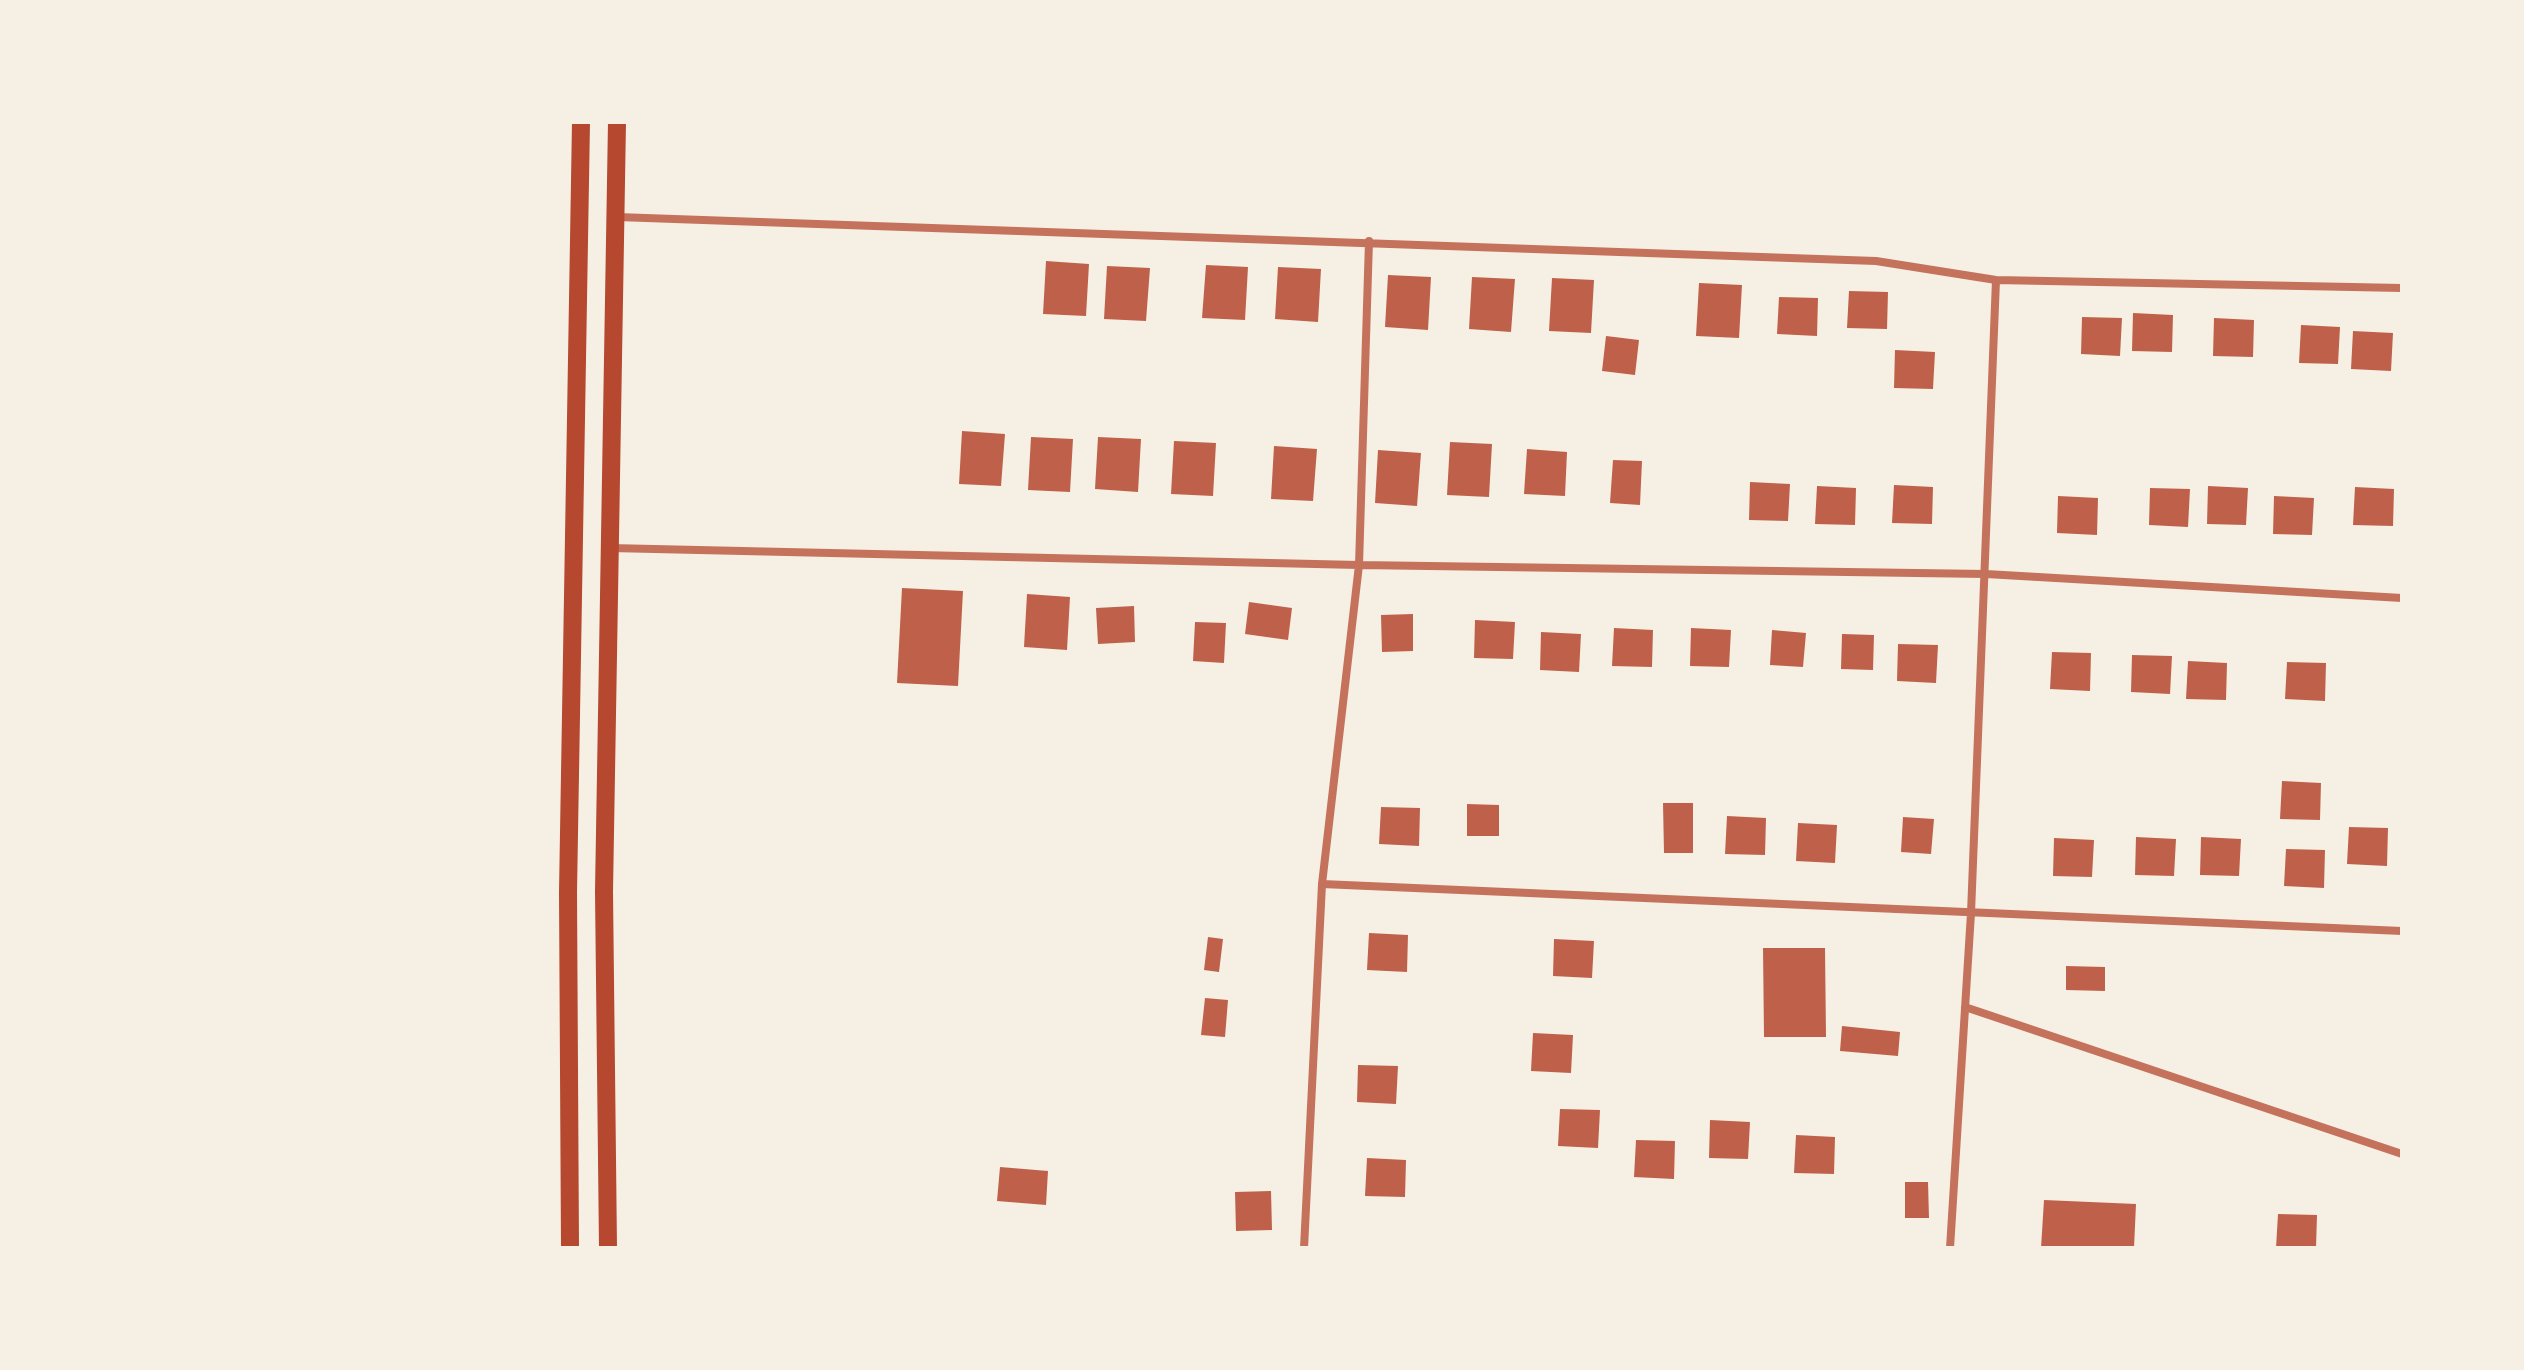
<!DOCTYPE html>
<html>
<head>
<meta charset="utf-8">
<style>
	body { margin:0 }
	#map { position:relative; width:2524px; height:1370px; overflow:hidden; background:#f6efe4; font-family:Montserrat,sans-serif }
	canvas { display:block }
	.frame { position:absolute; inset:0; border:124px solid #f6efe4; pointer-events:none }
</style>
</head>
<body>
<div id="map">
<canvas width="2524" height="1370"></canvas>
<div class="frame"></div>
</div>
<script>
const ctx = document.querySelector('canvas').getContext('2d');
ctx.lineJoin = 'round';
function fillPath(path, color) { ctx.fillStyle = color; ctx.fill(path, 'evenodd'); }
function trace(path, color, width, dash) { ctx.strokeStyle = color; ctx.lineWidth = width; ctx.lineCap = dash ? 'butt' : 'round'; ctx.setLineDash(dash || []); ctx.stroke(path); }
fillPath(new Path2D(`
	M1046,261l43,3 -3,52 -43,-2z
	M1206,265l42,2 -3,53 -43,-2z
	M1107,266l43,2 -4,53 -42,-2z
	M1278,267l43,2 -3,53 -43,-3z
	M1388,275l43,2 -3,53 -43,-3z
	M1472,277l43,2 -4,53 -42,-3z
	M1552,278l42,2 -3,53 -42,-2z
	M1699,283l43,2 -3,53 -43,-2z
	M1849,291l39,1 -1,37 -40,-1z
	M1779,297l39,1 -1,38 -40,-2z
	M2133,313l40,2 -1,37 -40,-1z
	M2082,317l40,1 -2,38 -39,-2z
	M2214,318l40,2 -1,37 -40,-1z
	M2301,325l39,2 -2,37 -39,-1z
	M2353,331l40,2 -2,38 -40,-2z
	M1606,336l33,4 -4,35 -33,-4z
	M1895,350l40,2 -2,37 -39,-1z
	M962,431l43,3 -4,52 -42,-2z
	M1031,437l42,2 -3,53 -42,-2z
	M1098,437l43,2 -3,53 -43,-3z
	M1174,441l42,2 -3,53 -42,-2z
	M1450,442l42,2 -3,53 -42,-2z
	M1274,446l43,3 -4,52 -42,-2z
	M1527,449l40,3 -2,44 -41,-2z
	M1378,450l43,3 -4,53 -42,-3z
	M1613,460l29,1 -2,44 -30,-2z
	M1750,482l40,2 -2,37 -39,-1z
	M1894,485l39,2 -1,37 -40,-1z
	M1817,486l39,2 -1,37 -40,-1z
	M2208,486l40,2 -2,37 -39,-1z
	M2355,487l39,2 -1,37 -40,-1z
	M2150,488l40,1 -2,38 -39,-2z
	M2058,496l40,2 -1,37 -40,-2z
	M2274,496l40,2 -2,37 -39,-1z
	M902,588l61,3 -5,95 -61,-3z
	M1027,594l43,3 -3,53 -43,-3z
	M1249,602l43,6 -4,32 -43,-6z
	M1134,606l1,36 -37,2 -2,-36z
	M1413,614v37l-31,1 -1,-37z
	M1475,620l40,2 -2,37 -39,-1z
	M1195,622l31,1 -2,40 -31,-2z
	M1614,628l39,2 -1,37 -40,-1z
	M1691,628l40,2 -2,37 -39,-1z
	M1772,630l34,3 -3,34 -33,-2z
	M1541,632l40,2 -2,38 -39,-2z
	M1842,634l32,1 -1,35 -32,-1z
	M1898,644l40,1 -2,38 -39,-2z
	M2052,652l39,1 -1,38 -40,-2z
	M2132,655l40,1 -2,38 -39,-2z
	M2188,661l39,2 -1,37 -40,-1z
	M2287,662l39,1 -1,38 -40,-2z
	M2282,781l39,2 -1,37 -40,-1z
	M1663,803h30v50h-29z
	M1467,804l32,1v31h-32z
	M1381,807l39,1 -1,38 -40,-2z
	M1727,816l39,2 -1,37 -40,-1z
	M1903,817l31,2 -3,35 -30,-2z
	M1798,823l39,2 -2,38 -39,-2z
	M2349,827l39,1 -1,38 -40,-2z
	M2136,837l40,2 -2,37 -39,-1z
	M2201,837l40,2 -2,37 -39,-1z
	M2054,838l40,2 -2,37 -39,-1z
	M2286,849l39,1 -1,38 -40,-2z
	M1369,933l39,2 -1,37 -40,-2z
	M1208,937l15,2 -4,33 -15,-2z
	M1554,939l40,2 -2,37 -39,-2z
	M1763,948h62l1,89h-62z
	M2066,966l39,1v24l-39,-1z
	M1205,998l23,2 -3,37 -24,-2z
	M1842,1026l58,6 -2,24 -58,-5z
	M1533,1033l40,2 -2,38 -40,-2z
	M1358,1065l40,1 -2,38 -39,-2z
	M1560,1109l40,1 -2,38 -40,-2z
	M1710,1120l40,2 -2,37 -39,-1z
	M1796,1135l39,2 -1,37 -40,-1z
	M1636,1140l39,1 -1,38 -40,-2z
	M1367,1158l39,2 -1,37 -40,-1z
	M1000,1167l48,4 -2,34 -49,-4z
	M1905,1182h23l1,36h-24z
	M1271,1191l1,39 -36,1 -1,-39z
	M2044,1200l92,4 -2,44h-93z
	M2278,1214l39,1 -1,33h-40z`), '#bf614a');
trace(new Path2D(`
	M617,217l1259,44 120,19 406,8
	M610,548l749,17 627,9 416,24
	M1322,884l1080,47
	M1965,1007l437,147
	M1304,1248l18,-364 37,-319 10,-324
	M1950,1248l21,-335 25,-633`), '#c5725c', 8);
trace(new Path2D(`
	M570,1248l-2,-356 13,-770
	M608,1248l-4,-357 13,-769`), '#b5482f', 18);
</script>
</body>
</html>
